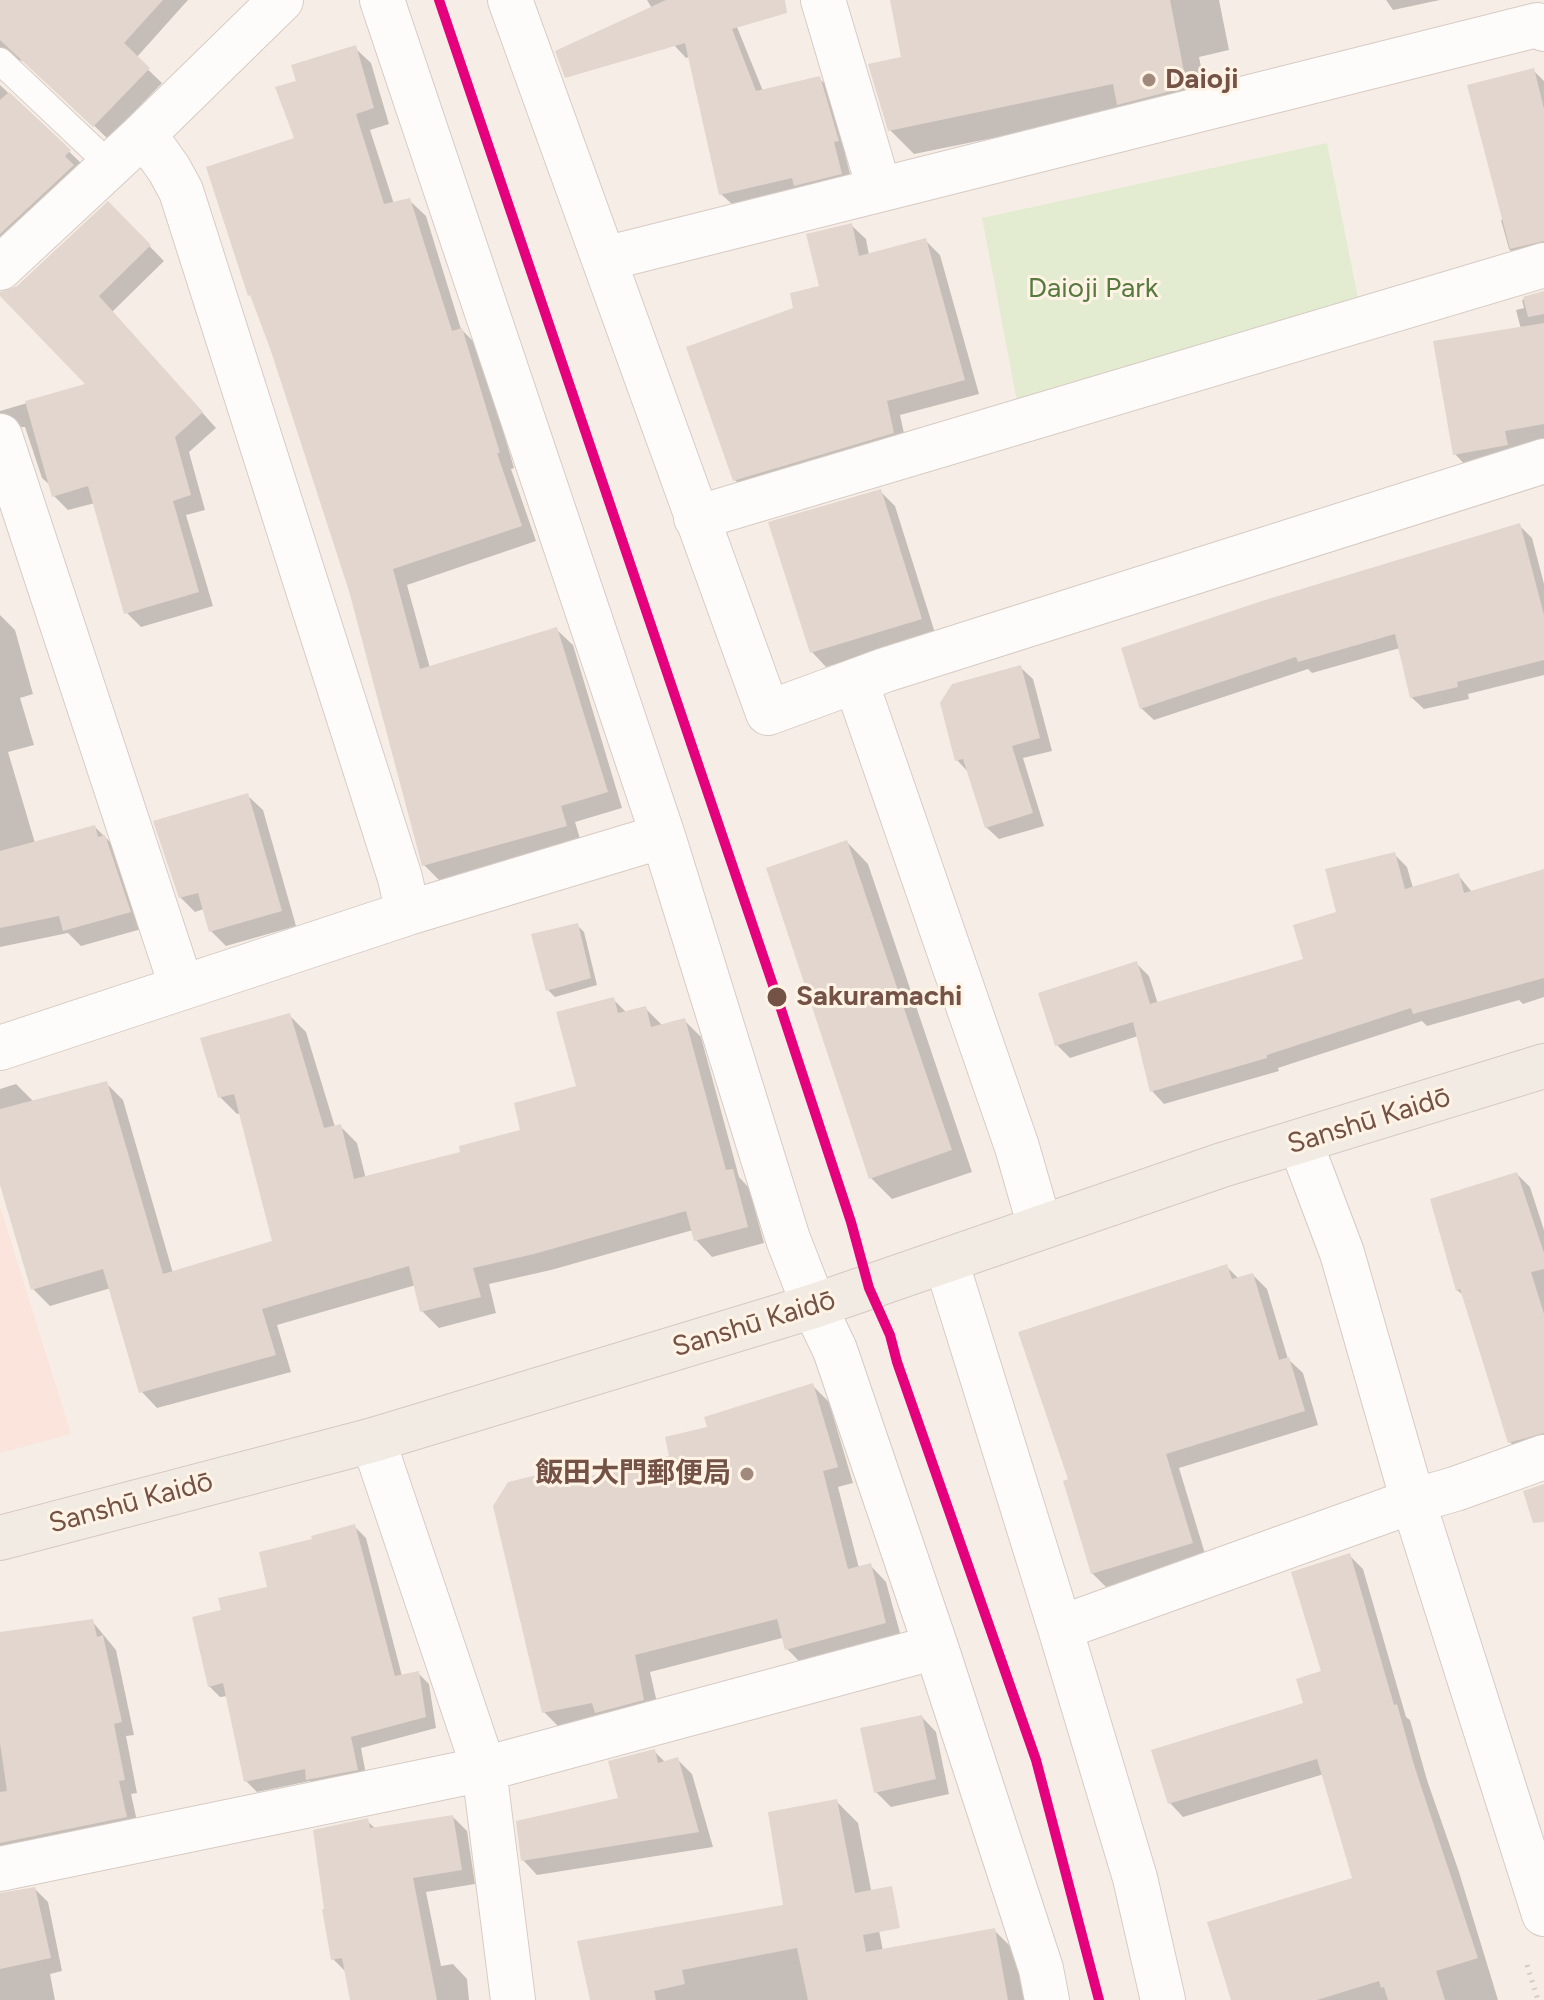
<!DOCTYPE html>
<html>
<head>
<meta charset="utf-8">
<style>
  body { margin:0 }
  canvas { display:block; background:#f6eee6 }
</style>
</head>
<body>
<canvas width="1544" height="2000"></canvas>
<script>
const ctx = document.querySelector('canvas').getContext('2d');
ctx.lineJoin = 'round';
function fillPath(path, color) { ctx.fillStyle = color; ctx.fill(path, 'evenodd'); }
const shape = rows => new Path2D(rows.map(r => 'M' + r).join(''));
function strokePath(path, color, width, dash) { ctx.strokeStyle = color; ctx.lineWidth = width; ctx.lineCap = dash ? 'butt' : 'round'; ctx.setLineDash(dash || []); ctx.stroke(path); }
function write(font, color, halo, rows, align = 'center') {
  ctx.font = font + ' Figtree,"Noto Sans JP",sans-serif'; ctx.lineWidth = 6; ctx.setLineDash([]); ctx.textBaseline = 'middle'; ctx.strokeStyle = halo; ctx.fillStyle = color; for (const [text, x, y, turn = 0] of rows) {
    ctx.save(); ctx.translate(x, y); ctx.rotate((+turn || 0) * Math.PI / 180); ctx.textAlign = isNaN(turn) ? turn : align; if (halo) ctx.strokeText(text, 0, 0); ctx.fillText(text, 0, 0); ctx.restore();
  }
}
fillPath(shape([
  [0,1206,71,1434,0,1453]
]), '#fae4db');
fillPath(shape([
  [1327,143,1360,308,1018,407,982,218]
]), '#e3ecd0');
fillPath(shape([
  [0,0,188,0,136,58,162,83,108,139,27,62,10,58,0,67],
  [647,0,726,0,763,91,819,78,831,90,850,153,845,154,853,186,734,206,721,194,691,56,686,58,674,45],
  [892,0,1219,0,1229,50,1199,57,1210,111,1126,111,914,154,890,130,903,58],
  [1386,0,1440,0,1393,10],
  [355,48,371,63,389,124,370,130,394,204,410,201,426,216,461,329,478,346,514,468,511,469,536,541,407,585,430,668,557,630,573,645,622,808,575,822,581,842,440,881,424,865,351,590,254,299,250,295,297,140,299,82],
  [1533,70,1544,81,1544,255,1521,261,1509,249,1501,220,1504,219],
  [0,85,83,165,0,261],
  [108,204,164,261,112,312,216,428,189,452,205,510,186,515,213,606,141,627,126,612,95,503,68,510,53,495,51,486,42,478,25,427,7,427,0,431,0,411,89,385],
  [851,225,866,239,869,255,925,240,940,255,979,394,900,415,907,447,750,494,735,480,796,309,822,288],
  [1544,293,1544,442,1467,467,1455,454,1521,329,1516,310,1524,308,1522,300],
  [880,491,895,506,935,633,826,667,812,652],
  [1520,526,1532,538,1544,584,1544,675,1468,694,1469,699,1424,709,1411,697,1400,648,1312,673,1308,669,1154,720,1141,708],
  [0,615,15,630,33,694,20,698,34,745,8,752,35,843,95,827,121,853,145,928,81,946,68,933,0,947],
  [1020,667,1033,679,1052,751,1023,758,1044,826,999,839,986,827,969,773,957,760],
  [248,796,263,810,296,926,226,946,211,931,204,909,195,912,180,897],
  [847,842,868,864,972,1172,892,1199,871,1178],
  [1394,854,1407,867,1413,888,1458,875,1472,892,1544,872,1544,997,1523,1004,1519,1000,1427,1026,1422,1021,1278,1068,1279,1071,1164,1104,1152,1091,1138,1036,1070,1058,1057,1045,1136,963,1149,976,1158,1004,1306,960,1338,913],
  [577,925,584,932,597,985,555,997,548,990],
  [613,999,627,1013,645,1008,663,1026,684,1020,701,1037,739,1177,749,1188,764,1243,712,1257,696,1240,693,1230,551,1270,489,1284,496,1313,439,1328,422,1311,416,1285,277,1325,291,1372,157,1408,141,1391,111,1288,50,1306,33,1289,0,1178,0,1089,16,1084,33,1101,106,1083,123,1100,173,1273,275,1242,241,1113,237,1114,220,1097,289,1015,306,1032,335,1127,340,1126,357,1143,366,1179,463,1153,523,1131,578,1087],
  [1517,1174,1530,1187,1544,1230,1544,1447,1523,1455,1510,1442,1465,1297,1457,1290],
  [1227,1267,1239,1279,1253,1275,1267,1289,1288,1359,1303,1373,1318,1425,1179,1468,1206,1557,1106,1587,1092,1573,1070,1481],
  [813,1386,829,1402,853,1483,838,1487,859,1568,870,1565,886,1582,902,1640,803,1665,787,1649,782,1638,650,1672,660,1716,560,1728,544,1712,579,1467,590,1479,672,1458,709,1428],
  [355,1527,366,1538,402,1676,418,1673,429,1684,436,1728,361,1748,367,1780,319,1790,310,1781,257,1792,246,1781,228,1696,220,1697,209,1686,223,1612,270,1589],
  [1349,1555,1363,1569,1406,1717,1410,1720,1427,1780,1459,1872,1498,2000,1233,2000,1355,1880,1324,1774,1183,1817,1170,1803,1306,1704,1324,1673],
  [92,1621,116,1650,134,1735,126,1736,137,1793,131,1794,139,1830,0,1861,0,1634],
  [922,1717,936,1732,949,1794,891,1807,876,1792],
  [654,1751,666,1763,677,1759,692,1774,713,1847,537,1875,523,1860,621,1799],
  [836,1801,858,1823,883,1951,994,1930,1016,1952,1025,2000,592,2000,786,1907],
  [453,1817,467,1831,475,1884,426,1892,441,1966,453,1964,467,1979,469,2000,353,2000,347,1973,333,1959,367,1821,376,1829],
  [35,1889,48,1902,62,1971,50,1974,55,2000,0,2000,0,1895]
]), '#0003');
fillPath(shape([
  [0,0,163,0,124,43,150,68,93,127,0,40],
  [666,0,785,0,787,13,732,29,756,91,820,76,839,141,834,142,842,174,794,186,792,178,719,195,685,43,565,78,555,51],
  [890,0,1170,0,1187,87,1117,105,1113,84,888,131,868,64,901,57],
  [356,45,374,108,356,114,384,204,410,198,452,331,462,328,500,453,497,453,522,526,393,569,420,669,557,627,608,792,561,806,567,826,422,866,349,591,271,351,250,295,248,296,206,167,294,138,275,87,296,81,291,65],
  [1534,68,1544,109,1544,241,1510,249,1467,85],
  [9,92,71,150,65,156,74,165,0,234,0,100],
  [108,201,151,245,99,296,203,412,175,437,191,495,173,501,199,592,124,614,88,486,52,497,25,401,85,384,0,296,0,292,17,286],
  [852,223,859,256,926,238,965,380,887,401,894,433,733,481,686,347,793,308,790,293,819,286,806,234],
  [1544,291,1544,314,1528,317,1523,297],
  [1544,323,1544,424,1505,431,1508,445,1453,455,1433,341],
  [881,489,922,619,810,653,768,522],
  [1520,523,1544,615,1544,660,1457,682,1458,687,1410,698,1395,634,1298,662,1296,657,1140,709,1121,648,1265,600],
  [1021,665,1040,738,1012,746,1033,813,985,828,963,759,955,761,940,703,952,684],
  [248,793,282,911,209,932,198,893,179,898,153,821],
  [95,825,98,837,105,835,131,912,63,931,59,916,0,928,0,851],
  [847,840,952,1150,869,1179,766,868],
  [1395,852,1405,889,1459,873,1464,893,1544,869,1544,978,1413,1014,1411,1008,1267,1055,1267,1058,1150,1092,1133,1022,1055,1046,1038,993,1137,961,1150,1004,1303,959,1293,925,1336,912,1325,869],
  [578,923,591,978,546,991,531,934],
  [614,997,618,1013,646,1006,651,1027,685,1018,726,1170,733,1169,748,1227,694,1241,686,1211,534,1254,473,1268,481,1297,420,1312,409,1266,262,1309,276,1355,139,1393,103,1269,31,1290,0,1185,0,1109,107,1081,163,1274,272,1241,234,1094,218,1098,200,1038,290,1013,324,1128,341,1124,354,1179,460,1152,459,1146,520,1130,514,1103,576,1086,556,1012],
  [1517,1172,1544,1253,1544,1269,1531,1272,1544,1314,1544,1433,1508,1443,1460,1289,1456,1291,1430,1199],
  [1227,1264,1232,1279,1253,1273,1279,1360,1289,1357,1305,1411,1166,1454,1193,1543,1091,1574,1063,1481,1068,1479,1018,1332],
  [813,1383,838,1467,823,1471,848,1569,871,1563,886,1623,785,1650,777,1619,635,1655,644,1700,595,1713,592,1703,542,1713,493,1506,508,1482,579,1465,583,1478,669,1456,665,1437,707,1427,704,1417],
  [1544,1484,1544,1522,1533,1523,1523,1491],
  [355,1524,395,1676,419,1671,426,1717,351,1737,358,1770,306,1780,305,1769,244,1782,223,1683,208,1687,192,1617,221,1610,218,1598,267,1587,259,1552,312,1539,311,1536],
  [1350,1553,1394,1705,1397,1704,1414,1765,1478,1958,1436,1971,1445,2000,1388,2000,1384,1987,1381,1988,1379,1981,1317,2000,1231,2000,1207,1922,1352,1878,1317,1759,1168,1804,1151,1750,1303,1703,1296,1679,1321,1671,1291,1572],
  [93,1619,97,1637,103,1635,122,1722,114,1724,125,1780,119,1781,127,1817,0,1843,0,1792,7,1791,0,1743,0,1632],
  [922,1715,936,1779,874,1793,860,1728],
  [655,1749,658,1763,678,1757,699,1832,521,1861,516,1821,618,1798,608,1761],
  [837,1799,855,1893,892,1886,900,1928,863,1935,866,1952,995,1928,1008,2000,808,2000,797,1948,682,1970,685,1984,654,1991,656,2000,590,2000,577,1941,783,1905,768,1812],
  [453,1815,462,1870,413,1878,437,2000,350,2000,342,1958,331,1960,322,1909,324,1909,313,1830,368,1818,370,1828],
  [35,1887,51,1958,0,1969,0,1893]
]), '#e2d6ce');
const lane = shape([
  [0,61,110,165]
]);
const street = shape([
  [382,0,663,836,788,1239,814,1306,835,1350,936,1647,1041,1969,1047,2000],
  [510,0,768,713,885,670,1544,461],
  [823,0,879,188],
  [144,134,169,169,181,191,400,878,408,913],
  [604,259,1537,25,1544,29],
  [0,268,144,134,281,0],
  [0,436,182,988],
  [696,518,1544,265],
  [856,682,1017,1147,1040,1227],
  [0,1048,408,913,663,836],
  [946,1261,1060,1628,1135,1878,1163,2000],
  [373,1440,484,1769,513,2000],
  [1060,1628,1413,1501,1455,1489,1544,1457],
  [0,1869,484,1769,936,1647]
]);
const secondary = shape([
  [1300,1142,1342,1253,1413,1501,1544,1914]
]);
const primary = shape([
  [0,1538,373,1440,814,1306,1222,1165,1544,1066]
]);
strokePath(lane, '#d7cbc4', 28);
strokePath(street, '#d7cbc4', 46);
strokePath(secondary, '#d6cac3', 46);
strokePath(primary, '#d5c9c3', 46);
strokePath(shape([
  [1527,1965,1538,2000]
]), '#d7ccc8', 5, [2, 6]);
strokePath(lane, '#fefcfb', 26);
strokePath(street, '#fefcfb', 44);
strokePath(secondary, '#fefcfb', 44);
strokePath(primary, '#f2ebe3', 44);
strokePath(shape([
  [439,0,777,997,851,1222,869,1288,890,1335,897,1362,1036,1760,1099,2000]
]), '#e5007d', 10);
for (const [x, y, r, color] of [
  [1149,80,8,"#a2897e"],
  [777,997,11,"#745246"],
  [747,1474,8,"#a2897e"]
]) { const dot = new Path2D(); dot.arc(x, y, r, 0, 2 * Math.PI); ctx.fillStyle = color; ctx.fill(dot); strokePath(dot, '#fff3e6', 3); }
write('bold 28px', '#745246', '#fff3e6', [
  ["Daioji",1165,80],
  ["飯田大門郵便局",731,1474,"right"]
], 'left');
write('28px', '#557a3e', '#fff3e6', [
  ["Daioji Park",1093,289]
]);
write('bold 28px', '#745246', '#fff3e6', [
  ["Sakuramachi",796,997]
], 'left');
write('28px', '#745246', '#fff3e6', [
  ["Sanshū Kaidō",1369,1121,-17],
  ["Sanshū Kaidō",754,1324,-17],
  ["Sanshū Kaidō",131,1503,-15]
]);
</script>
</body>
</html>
